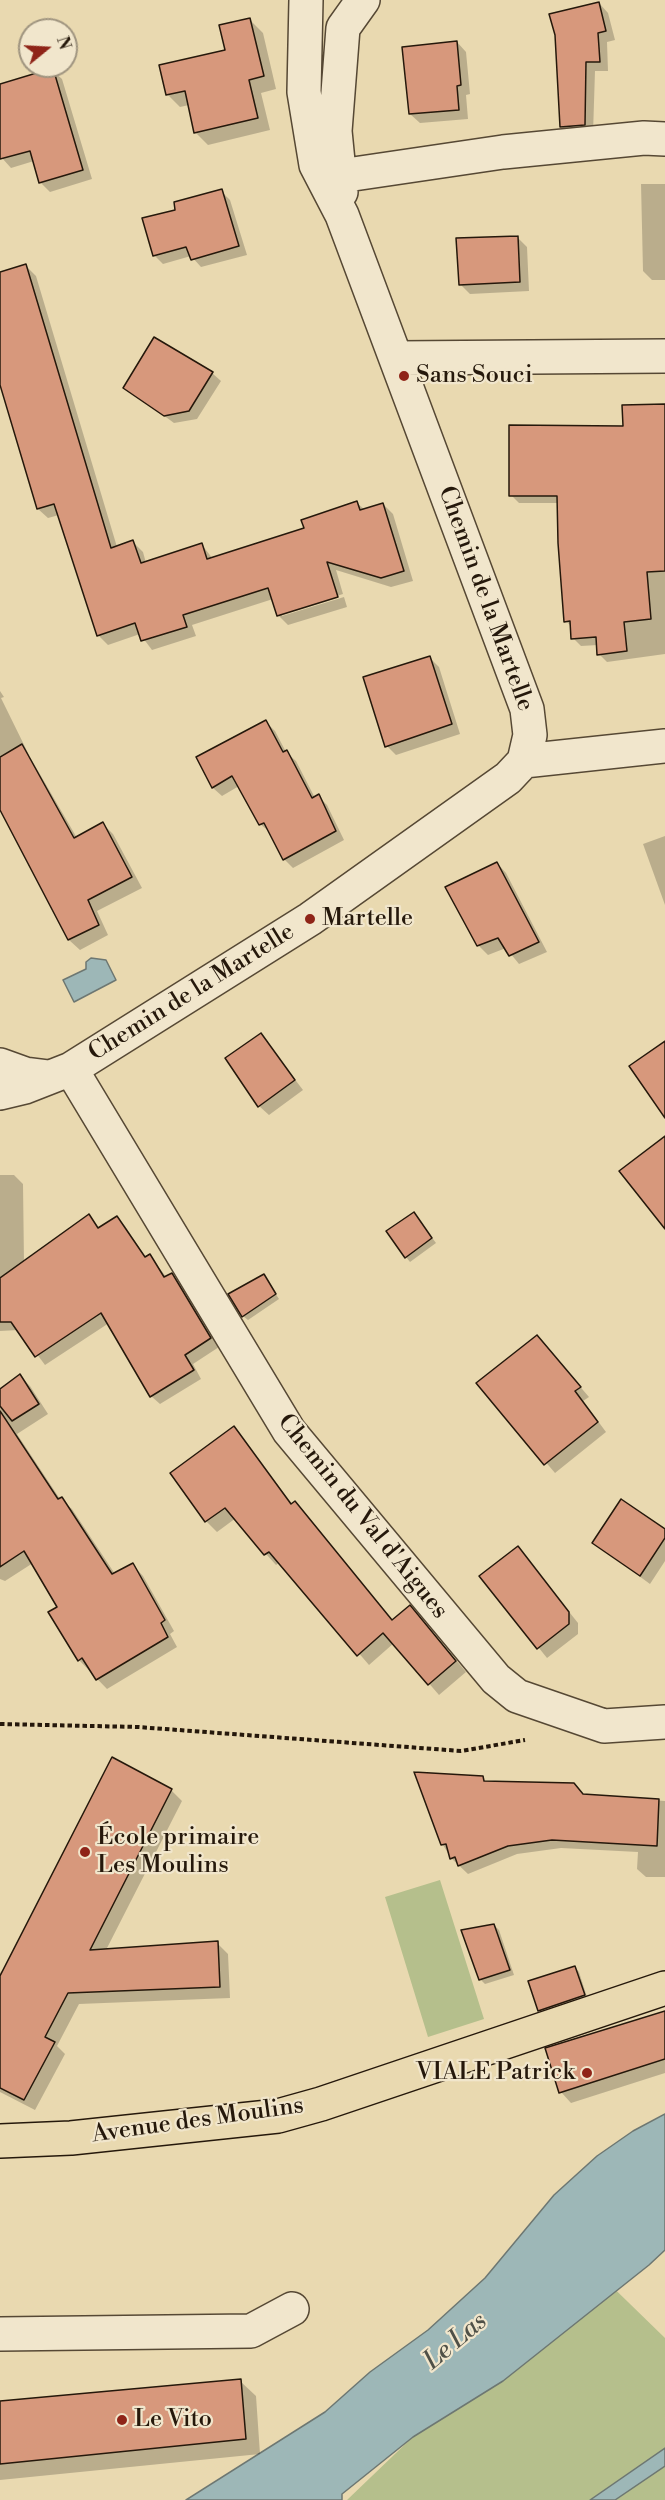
<!DOCTYPE html>
<html>
<head>
<meta charset="utf-8">
<style>
  body { margin:0 }
  #map { position:relative; width:665px; height:2500px; overflow:hidden; background:#e9d9b0; font-family:"Libre Bodoni",serif }
  canvas { display:block }
  .north { position:absolute; left:18px; top:18px; width:60px; height:60px; box-sizing:border-box; background:#f1e6cc; border:2px solid #9f947f; border-radius:50%; rotate:72deg; font-size:16px; font-weight:700; line-height:24px; text-align:center; color:#25180b }
  .north::after { content:''; display:block; margin:auto; width:21px; height:27px; background:#8f2418; clip-path:polygon(50% 0,100% 100%,50% 72%,0 100%) }
</style>
</head>
<body>
<div id="map">
<canvas width="665" height="2500"></canvas>
<div class="north">N</div>
</div>
<script>
const ctx = document.querySelector('canvas').getContext('2d');
ctx.lineJoin = 'round';
function fillPath(path, color) { ctx.fillStyle = color; ctx.fill(path, 'evenodd'); }
const shape = rows => new Path2D(rows.map(r => 'M' + r).join(''));
function strokePath(path, color, width, dash) { ctx.strokeStyle = color; ctx.lineWidth = width; ctx.lineCap = dash ? 'butt' : 'round'; ctx.setLineDash(dash || []); ctx.stroke(path); }
function write(font, color, halo, rows, align = 'center') {
  ctx.font = font + ' "Libre Bodoni",serif'; ctx.lineWidth = 4.5; ctx.setLineDash([]); ctx.textBaseline = 'middle'; ctx.strokeStyle = halo; ctx.fillStyle = color; for (const [text, x, y, turn = 0] of rows) {
    ctx.save(); ctx.translate(x, y); ctx.rotate((+turn || 0) * Math.PI / 180); ctx.textAlign = isNaN(turn) ? turn : align; if (halo) ctx.strokeText(text, 0, 0); ctx.fillText(text, 0, 0); ctx.restore();
  }
}
fillPath(shape([
  [440,1880,484,2019,428,2037,385,1897],
  [591,2266,665,2338,665,2500,347,2500]
]), '#b5bf8c');
const water = shape([
  [91,958,106,960,116,980,74,1002,63,980,86,969,86,962,91,958],
  [665,2114,665,2250,649,2265,503,2381,413,2437,342,2494,342,2500,186,2500,325,2412,370,2372,428,2330,485,2278,554,2195,597,2156,633,2131,665,2114],
  [665,2448,665,2466,615,2500,590,2500,665,2448]
]);
fillPath(water, '#9db7b7');
strokePath(water, '#6d7772', 1.5);
fillPath(shape([
  [599,3,608,13,615,40,607,42,608,71,595,71,593,134,571,136,562,127],
  [250,20,263,33,276,89,261,93,270,130,208,145,195,132,189,105,180,107,167,94,227,51],
  [457,42,466,52,470,94,466,95,468,119,420,123,410,114],
  [52,70,62,79,92,179,50,192,40,182,34,161,11,168,2,158,0,87],
  [641,184,665,184,665,280,652,280,643,271],
  [221,191,230,200,247,255,201,267,191,256,163,264,154,255,177,211],
  [517,237,527,247,529,291,470,294,460,284],
  [26,266,36,276,117,547,133,542,143,552,146,563,202,545,213,559,306,529,357,503,365,510,383,504,393,514,413,581,391,587,336,570,343,594,282,613,282,616,344,597,347,607,288,625,278,615,273,599,192,625,196,636,152,650,140,634,108,645,98,635,59,515,48,518,38,509,0,380,0,274],
  [154,339,212,373,221,381,197,419,174,423,125,387],
  [665,405,665,654,607,662,599,654,598,645,581,646,573,638,572,627,566,621,558,503,519,503,511,495],
  [430,658,439,667,460,734,396,755,387,746],
  [0,691,4,697,1,698,30,757,77,838,103,824,113,834,142,888,97,911,108,935,80,950,69,940,0,806],
  [266,722,275,731,286,752,296,761,315,798,318,796,327,805,344,840,293,868,284,859,271,833,260,824,239,786,222,796,213,788,198,757],
  [665,836,665,905,643,844],
  [497,863,506,873,547,952,519,964,506,948,488,955,478,945,447,888],
  [261,1035,303,1090,269,1115,259,1106],
  [0,1175,14,1175,23,1184,24,1262,89,1216,100,1229,116,1218,125,1226,146,1258,150,1256,167,1278,172,1275,181,1284,219,1347,193,1364,201,1379,160,1404,151,1396,109,1323,45,1365,19,1330,0,1331],
  [418,1219,436,1243,410,1262,406,1257],
  [264,1276,279,1299,248,1320,243,1316],
  [546,1347,589,1397,583,1401,606,1432,555,1473,478,1383],
  [20,1376,30,1386,48,1414,17,1434,60,1499,72,1509,115,1574,133,1565,143,1576,174,1631,170,1634,177,1647,107,1689,79,1660,59,1607,33,1563,5,1581,0,1579,0,1390],
  [234,1428,293,1505,295,1503,306,1514,393,1621,420,1617,466,1672,439,1695,394,1643,369,1665,280,1562,276,1565,266,1554,236,1518,217,1532,206,1521,172,1474],
  [665,1530,665,1561,650,1584,594,1543],
  [518,1548,578,1623,578,1634,547,1658,481,1576],
  [482,1777,487,1783,584,1795,665,1801,665,1877,646,1877,637,1869,638,1852,561,1848,517,1854,468,1874,451,1858,443,1845],
  [171,1790,182,1801,106,1950,217,1943,228,1954,230,1998,79,2004,57,2046,65,2054,35,2110,0,2092,0,1973],
  [494,1925,499,1930,514,1975,485,1984,480,1979],
  [575,1967,579,1972,588,2000,544,2015,539,2010],
  [665,2013,665,2073,571,2103,561,2092],
  [240,2381,256,2396,260,2454,0,2480,0,2402]
]), '#0003');
const building = shape([
  [599,2,606,31,598,33,600,62,586,62,585,125,560,127,555,35,549,14,599,2],
  [250,18,264,76,249,80,258,118,194,133,185,91,166,95,159,65,225,50,219,25,250,18],
  [457,41,461,85,457,86,459,110,409,114,402,47,457,41],
  [53,68,83,170,39,183,30,151,0,159,0,84,53,68],
  [222,189,239,246,191,260,186,247,153,256,142,218,175,210,174,202,222,189],
  [518,236,520,282,459,285,456,238,518,236],
  [26,264,111,548,133,540,141,563,202,543,207,559,304,528,301,520,357,501,360,510,383,503,404,571,381,578,327,562,338,597,277,616,268,588,183,615,187,627,141,641,135,623,97,636,54,504,37,509,0,385,0,272,26,264],
  [154,337,213,372,189,411,164,416,123,388,154,337],
  [665,404,665,571,647,572,651,619,624,622,627,651,597,655,596,637,571,639,570,621,564,622,558,543,557,496,509,496,509,425,623,426,622,405,665,404],
  [430,656,452,724,385,747,363,677,430,656],
  [266,720,283,752,287,750,312,798,319,794,336,831,283,860,264,823,259,825,232,776,212,788,196,757,266,720],
  [22,744,74,838,103,822,132,877,88,900,99,925,68,940,0,810,0,757,22,744],
  [497,862,539,942,509,956,498,938,477,946,445,887,497,862],
  [261,1033,295,1080,258,1107,225,1058,261,1033],
  [665,1041,665,1118,629,1066,665,1041],
  [665,1136,665,1229,619,1171,665,1136],
  [414,1212,432,1238,405,1258,386,1231,414,1212],
  [89,1214,98,1228,117,1216,145,1257,150,1254,164,1277,172,1273,211,1338,185,1355,194,1370,150,1397,101,1313,35,1357,11,1322,0,1322,0,1278,89,1214],
  [264,1274,276,1294,242,1317,228,1294,264,1274],
  [537,1335,581,1387,575,1391,598,1422,544,1465,476,1383,537,1335],
  [20,1374,39,1404,12,1421,0,1406,0,1389,20,1374],
  [0,1411,58,1499,62,1497,112,1574,133,1563,165,1620,161,1623,168,1637,96,1680,82,1658,78,1661,48,1612,57,1607,24,1551,0,1567,0,1411],
  [234,1426,291,1504,295,1501,392,1620,410,1605,456,1661,428,1685,383,1633,357,1656,269,1552,264,1555,225,1508,205,1522,170,1473,234,1426],
  [621,1499,665,1529,665,1538,640,1576,592,1543,621,1499],
  [518,1546,569,1612,569,1624,537,1649,479,1576,518,1546],
  [112,1757,172,1789,90,1950,218,1941,220,1987,68,1993,45,2037,55,2042,24,2100,0,2088,0,1976,112,1757],
  [414,1772,483,1776,484,1781,574,1783,583,1794,659,1799,657,1846,552,1840,508,1846,458,1866,455,1857,450,1859,446,1844,441,1845,414,1772],
  [494,1924,510,1970,479,1980,461,1930,494,1924],
  [575,1966,585,1995,538,2011,528,1981,575,1966],
  [665,2011,665,2059,559,2093,545,2048,665,2011],
  [241,2379,246,2439,0,2464,0,2401,241,2379]
]);
fillPath(building, '#d7987c');
strokePath(building, '#25180b', 1.5);
const minor = shape([
  [340,176,503,152,644,138,665,139],
  [341,192,335,131,343,28,363,0],
  [397,358,665,356],
  [524,761,665,746],
  [0,1065,25,1074,49,1077],
  [71,1069,289,1431,496,1679,517,1696,604,1726,665,1722],
  [0,1093,25,1087,71,1069,310,919,508,778,524,761,530,735,527,709,342,215,316,165,304,92,306,0],
  [0,2334,251,2331,292,2309]
]);
const major = shape([
  [0,2141,71,2138,278,2116,321,2104,665,1988]
]);
strokePath(minor, '#564834', 36);
strokePath(major, '#25180b', 36);
strokePath(shape([
  [0,1724,138,1727,461,1751,525,1740]
]), '#25180b', 4, [4.5, 3]);
strokePath(minor, '#f1e6cc', 33);
strokePath(major, '#e9d9b0', 33);
for (const [x, y, r, color] of [
  [404,376,6,"#8f2418"],
  [310,919,6,"#8f2418"],
  [85,1852,6,"#8f2418"],
  [587,2073,6,"#8f2418"],
  [122,2420,6,"#8f2418"]
]) { const dot = new Path2D(); dot.arc(x, y, r, 0, 2 * Math.PI); ctx.fillStyle = color; ctx.fill(dot); strokePath(dot, '#f1e6cc', 2); }
write('24px', '#25180b', '#f1e6cc', [
  ["Sans Souci",416,376],
  ["Martelle",322,919],
  ["École primaire",97,1838],
  ["Les Moulins",97,1866],
  ["VIALE Patrick",575,2073,"right"],
  ["Le Vito",134,2420]
], 'left');
write('24px', '#25180b', '#f1e6cc', [
  ["Chemin de la Martelle",485,599,70],
  ["Chemin de la Martelle",192,993,-32],
  ["Chemin du Val d'Aigues",362,1517,51],
  ["Avenue des Moulins",198,2121,-8]
]);
write('italic 26px', '#4f5047', '#f1e6cc', [
  ["Le Las",456,2342,-40]
]);
</script>
</body>
</html>
